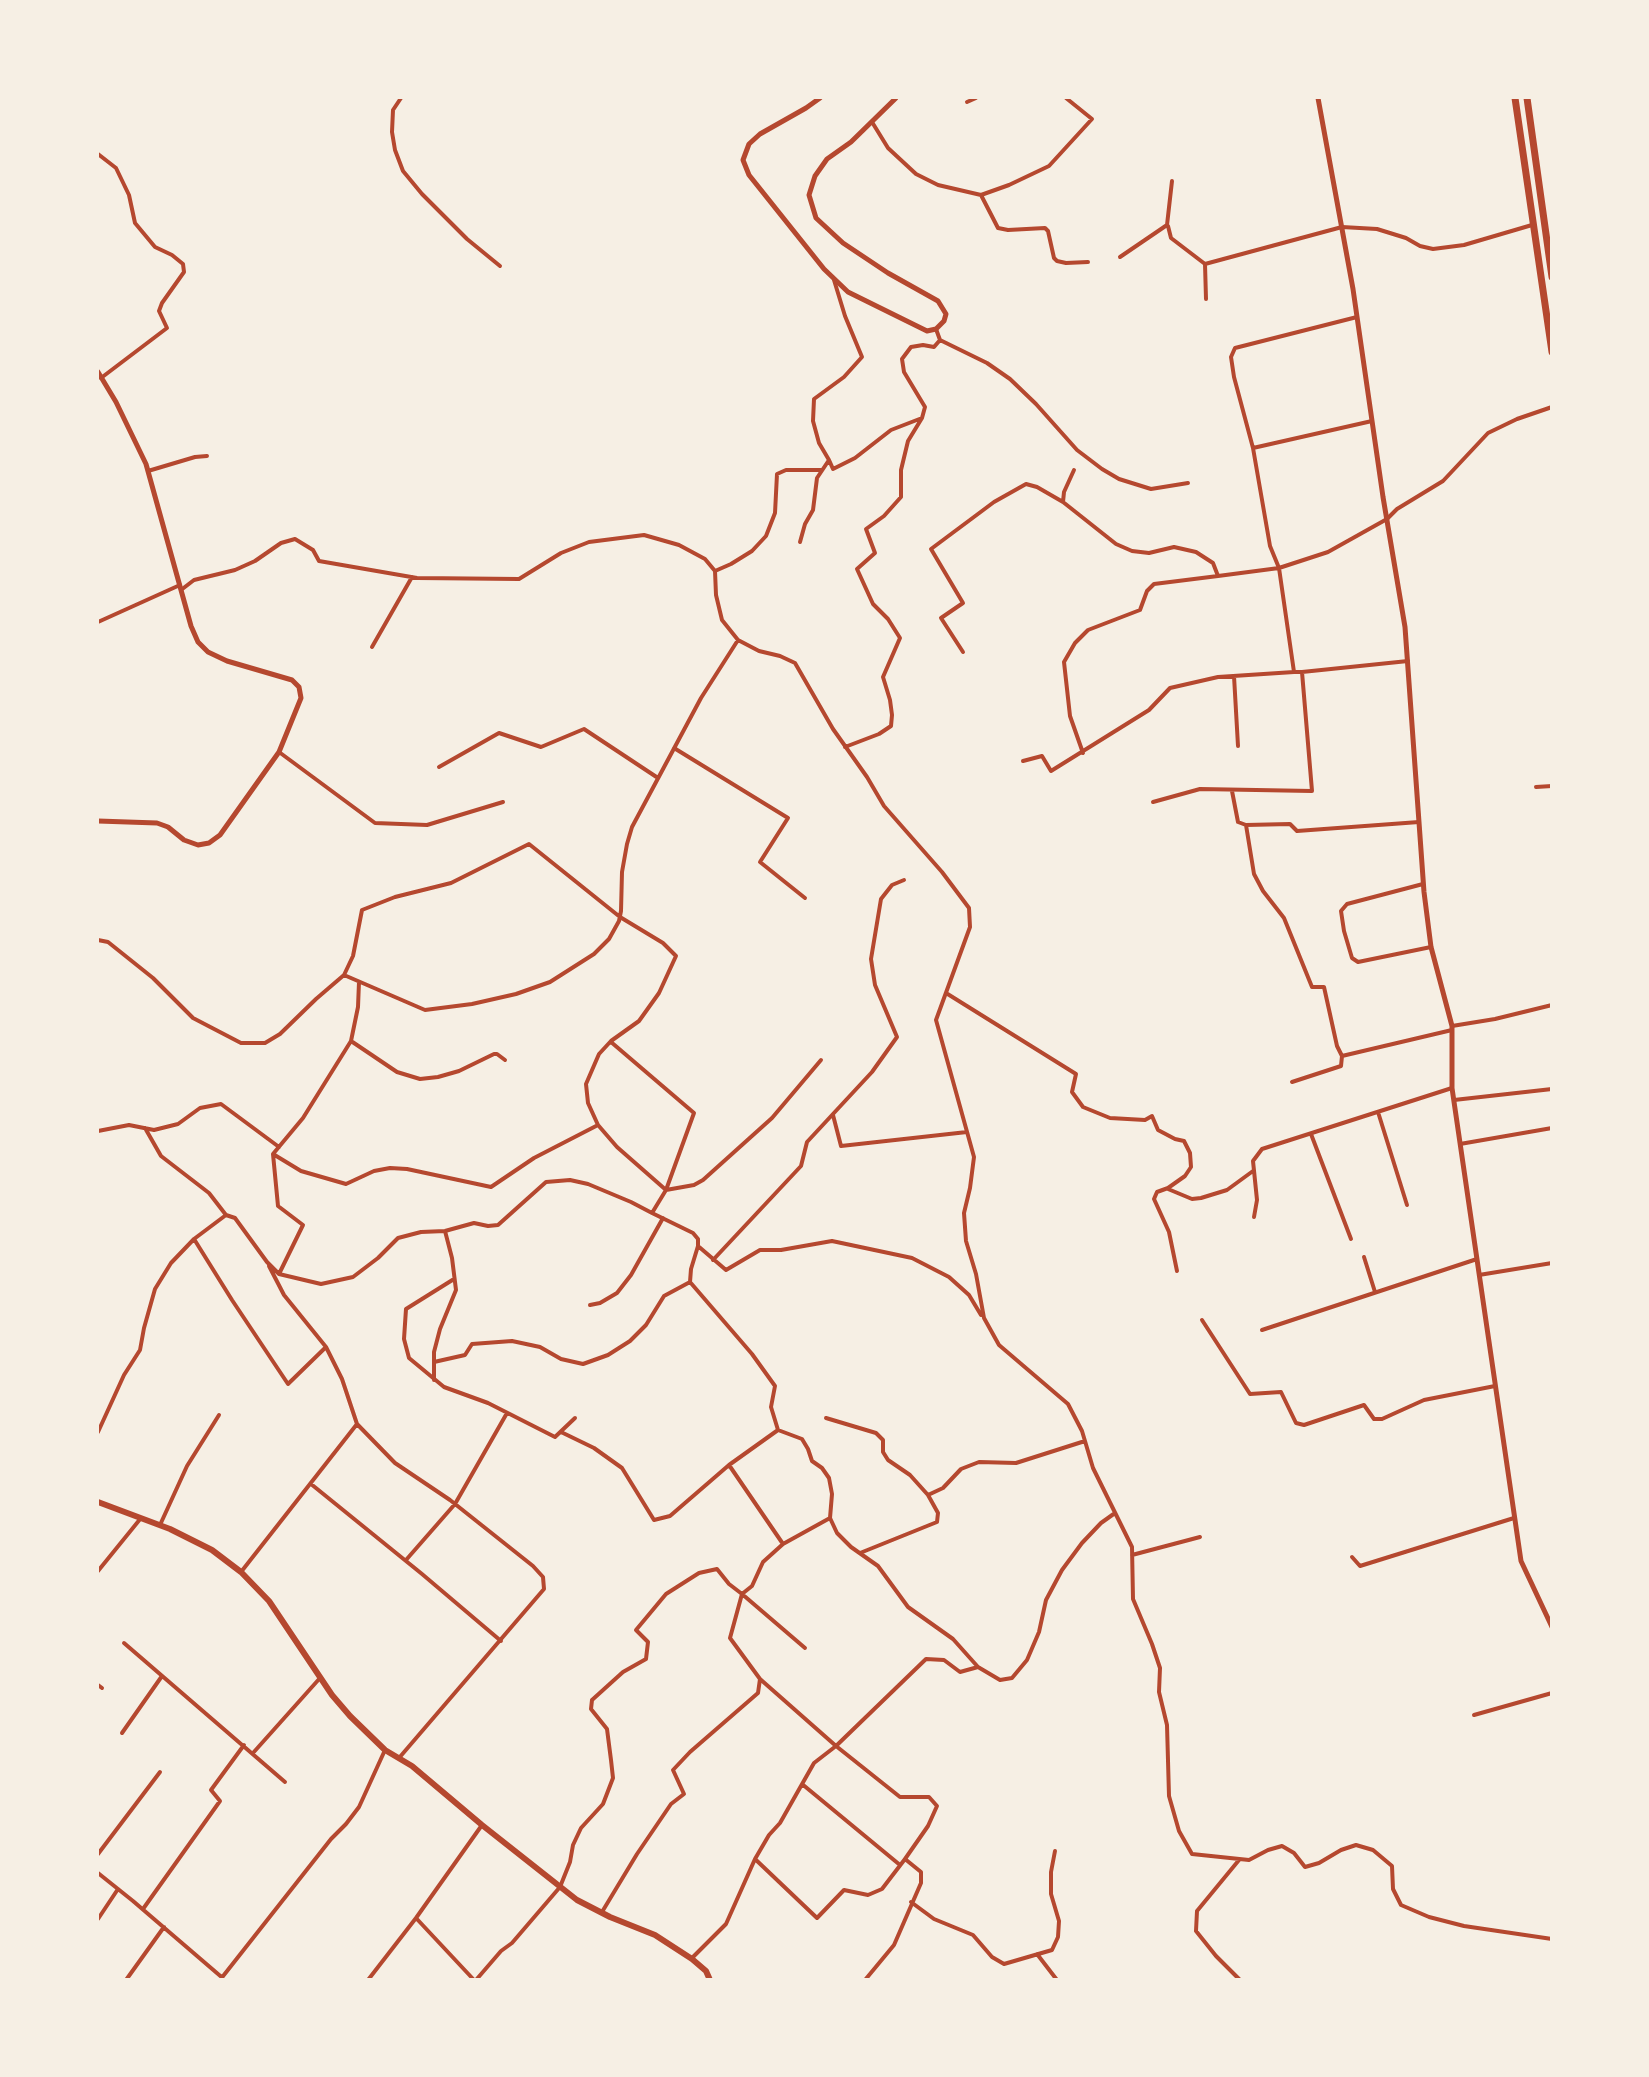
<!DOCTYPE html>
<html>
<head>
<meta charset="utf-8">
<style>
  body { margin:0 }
  #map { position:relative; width:1649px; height:2077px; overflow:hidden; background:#f6efe4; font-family:Figtree,sans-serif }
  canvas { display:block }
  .frame { position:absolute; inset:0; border:99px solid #f6efe4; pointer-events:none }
</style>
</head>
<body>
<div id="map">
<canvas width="1649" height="2077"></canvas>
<div class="frame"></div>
</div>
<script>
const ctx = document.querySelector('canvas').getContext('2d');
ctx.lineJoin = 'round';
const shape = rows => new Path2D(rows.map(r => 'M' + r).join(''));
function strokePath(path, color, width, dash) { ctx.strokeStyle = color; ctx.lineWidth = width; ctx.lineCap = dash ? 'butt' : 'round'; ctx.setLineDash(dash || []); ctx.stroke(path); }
strokePath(shape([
  [401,98,393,110,392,132,395,150,403,171,422,194,467,239,500,266],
  [967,102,976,98],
  [872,122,888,148,916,174,938,185,981,195,1009,185,1049,166,1092,119,1066,98],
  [98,154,116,168,129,195,135,223,155,247,172,255,183,264,184,272,162,303,159,311,167,328,101,378],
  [981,195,998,228,1008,230,1045,228,1048,231,1054,258,1057,261,1066,263,1088,262],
  [1168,226,1171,238,1205,264,1206,299],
  [1120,257,1167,225,1172,181],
  [1205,264,1342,227,1377,229,1406,238,1420,246,1433,249,1464,245,1532,225],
  [940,340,987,363,1010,379,1036,404,1077,450,1102,469,1119,479,1151,489,1188,483],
  [1253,448,1234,377,1231,357,1235,348,1357,317],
  [829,460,833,469,855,458,891,430,922,418],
  [1074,470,1064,492,1063,502,1116,544,1132,551,1149,553,1174,547,1196,552,1213,563,1218,576,1279,568,1328,552,1387,519,1397,509,1443,481,1488,433,1517,419,1552,407],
  [148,471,195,457,207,456],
  [800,542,805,524,813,510,817,478,829,460,819,443,813,421,814,399,844,377,862,357,845,316,834,280],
  [715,571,731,564,752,551,766,536,775,513,777,474,786,470,821,470],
  [181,590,194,580,235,570,255,561,281,543,295,539,313,550,319,561,417,578,519,579,561,553,589,542,644,535,679,545,705,559,715,571,716,595,722,620,738,640,759,651,780,656,795,663,833,729,867,777,884,806,942,872,969,908,970,927,936,1020,974,1157,970,1188,964,1213,966,1241,976,1274,984,1318,999,1345,1068,1404,1082,1431,1093,1468,1132,1547,1133,1599,1152,1644,1160,1668,1159,1692,1167,1725,1169,1796,1179,1831,1192,1854,1249,1860,1268,1850,1282,1846,1294,1853,1305,1867,1319,1863,1341,1850,1356,1845,1373,1850,1392,1866,1393,1889,1401,1905,1429,1917,1464,1926,1552,1939],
  [98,622,180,585],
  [372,647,412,577],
  [963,652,941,618,963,603,931,549,994,502,1026,484,1037,487,1063,502],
  [1302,672,1408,661],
  [1234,676,1238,746],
  [845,747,879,734,891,726,892,715,890,700,883,677,900,638,888,619,873,604,857,569,875,553,866,529,884,516,901,497,901,470,908,441,922,418,925,407,904,372,902,359,911,347,923,345,934,347,940,340,936,329],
  [674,748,788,818,760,862,805,898],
  [279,752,375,823,427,825,503,802],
  [1083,753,1070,716,1064,662,1075,643,1088,630,1140,610,1147,591,1154,584,1218,576],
  [1023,761,1042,756,1051,771,1149,710,1170,688,1218,677,1294,672],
  [439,767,499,733,541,747,584,729,658,778],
  [1536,787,1552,786],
  [1232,791,1238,822,1246,825,1254,874,1263,891,1284,918,1312,987,1324,987,1337,1046,1342,1056,1452,1030],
  [1153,802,1200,789,1312,791,1302,672,1294,672,1279,568,1270,546,1253,448,1372,421],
  [1246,825,1290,824,1297,831,1419,822],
  [1423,884,1347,904,1341,911,1344,931,1352,958,1358,962,1431,947],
  [98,940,108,942,153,978,193,1018,241,1043,265,1043,280,1034,316,999,344,975,425,1010,472,1004,516,994,550,982,594,954,609,939,619,921,621,911,622,872,627,844,632,827,701,698,738,640],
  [946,993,1076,1074,1072,1092,1083,1107,1110,1118,1145,1120,1152,1116,1158,1130,1175,1139,1184,1141,1190,1153,1191,1167,1185,1176,1168,1188,1157,1192,1154,1199,1169,1232,1177,1271],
  [1452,1026,1495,1019,1552,1005],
  [351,1041,397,1072,420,1079,438,1077,459,1071,494,1054,497,1054,505,1060],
  [611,1042,694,1113,666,1190,694,1185,703,1180,772,1118,821,1060],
  [1292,1082,1341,1066,1342,1056],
  [1454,1100,1552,1089],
  [1378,1112,1407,1205],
  [833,1115,841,1146,967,1132],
  [145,1128,161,1156,209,1193,226,1215],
  [98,1131,129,1125,154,1130,178,1124,200,1108,221,1104,279,1147],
  [1311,1134,1351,1239],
  [1460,1144,1552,1128],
  [273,1154,301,1171,346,1184,374,1171,390,1168,407,1169,491,1187,534,1158,598,1125],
  [1168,1189,1192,1199,1201,1198,1227,1190,1253,1171],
  [1254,1217,1257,1200,1253,1161,1262,1149,1452,1088],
  [194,1239,232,1300,288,1384,326,1347],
  [698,1246,726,1270,760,1250,781,1250,832,1241,912,1258,949,1277,969,1295,981,1315],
  [1364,1257,1375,1292],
  [713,1260,801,1166,807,1142,872,1072,897,1037,875,985,871,959,881,899,892,885,904,880],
  [279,1274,303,1225,278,1206,273,1154,303,1118,351,1041,358,1007,359,982],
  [1479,1275,1552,1263],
  [454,1279,406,1309,404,1339,409,1358,444,1387,488,1403,555,1437,575,1418],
  [590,1305,600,1303,617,1293,631,1275,663,1218],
  [1202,1320,1250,1394,1281,1392,1296,1423,1304,1425,1364,1405,1374,1419,1382,1419,1424,1400,1495,1386],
  [1262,1330,1477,1259],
  [434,1362,465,1355,472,1344,512,1341,540,1347,561,1359,583,1364,608,1355,630,1341,646,1325,664,1296,690,1282],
  [434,1380,434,1352,440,1329,456,1290,452,1258,445,1231],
  [826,1418,876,1433,883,1440,883,1452,888,1460,910,1475,928,1495,938,1513,937,1522,860,1553],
  [357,1424,395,1463,450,1500,533,1566,543,1577,544,1589,399,1758],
  [778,1430,802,1439,808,1449,812,1461,822,1468,829,1478,832,1494,830,1518],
  [98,1432,124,1375,140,1350,144,1328,155,1289,171,1263,194,1239,226,1215,235,1218,267,1262,279,1274,321,1284,353,1277,378,1258,398,1238,421,1232,445,1231,474,1223,488,1226,498,1225,546,1182,570,1180,588,1184,631,1202,652,1213,666,1190,617,1147,598,1125,588,1103,586,1084,599,1054,611,1041,639,1021,659,993,676,956,663,943,620,917,529,844,451,883,395,897,362,910,353,956,344,975],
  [561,1432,594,1448,622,1468,654,1520,670,1516,729,1465],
  [311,1484,422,1574,501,1641],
  [928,1495,943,1488,961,1469,979,1462,1016,1463,1085,1441],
  [160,1525,187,1466,219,1415],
  [783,1544,830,1518,837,1533,851,1547,878,1566,908,1607,953,1639,978,1667],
  [1132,1555,1200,1537],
  [1352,1557,1360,1566,1514,1518],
  [406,1560,455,1504,507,1413],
  [98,1571,141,1518],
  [241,1572,357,1424,342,1379,326,1347,284,1295,269,1266],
  [124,1643,285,1782],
  [760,1679,836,1746,926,1659,944,1660,960,1672,978,1667,1000,1680,1012,1678,1027,1660,1039,1632,1046,1600,1062,1570,1082,1543,1101,1523,1115,1513],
  [98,1685,102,1688],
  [1474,1715,1552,1693],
  [122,1733,162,1676],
  [253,1753,320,1678],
  [802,1784,900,1865],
  [98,1854,160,1772],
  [755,1859,817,1918,844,1890,868,1895,882,1889,905,1859],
  [1239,1860,1197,1911,1196,1931,1216,1956,1240,1980],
  [98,1873,133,1901,225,1980],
  [911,1902,934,1919,973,1935,992,1957,1004,1964,1052,1950,1058,1937,1059,1921,1051,1894,1051,1872,1055,1851],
  [143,1909,220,1801,211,1790,244,1745],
  [602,1912,637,1854,671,1804,684,1794,673,1770,690,1752,758,1693,760,1679,730,1638,742,1594,805,1648],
  [416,1918,474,1980],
  [98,1919,118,1889],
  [1037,1954,1057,1980],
  [692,1958,726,1924,755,1859,769,1835,780,1823,814,1763,836,1746,900,1797,929,1797,937,1806,928,1826,905,1859,921,1872,921,1883,894,1945,865,1980],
  [126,1980,164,1927],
  [220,1980,331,1839,346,1824,359,1807,385,1750],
  [368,1980,416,1918,482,1825],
  [476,1980,501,1951,512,1943,560,1887,570,1862,573,1845,581,1828,603,1804,613,1778,611,1760,607,1729,591,1709,592,1700,623,1672,646,1659,648,1642,636,1630,666,1594,699,1573,717,1569,729,1584,742,1594,752,1586,763,1562,783,1544,729,1465,778,1430,771,1407,775,1386,752,1354,690,1282,691,1269,698,1246,698,1239,693,1233,652,1213]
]), '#b5482f', 4);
strokePath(shape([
  [820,98,806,108,760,134,749,144,743,160,749,175,824,269,848,292,927,331,936,329,944,321,946,314,938,301,888,273,843,243,816,218,809,195,815,176,827,159,851,142,896,98],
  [1318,98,1353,289,1383,497,1405,627,1424,892,1431,947,1452,1026,1452,1088,1521,1561,1552,1627],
  [98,372,116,402,146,464,191,626,198,642,208,652,227,661,292,680,299,687,301,698,279,752,220,835,209,843,198,845,184,840,168,827,157,823,98,821]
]), '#b5482f', 5);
strokePath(shape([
  [98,1502,170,1529,212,1550,241,1572,269,1601,332,1695,350,1716,385,1750,412,1766,482,1825,577,1900,610,1917,655,1935,692,1959,706,1971,710,1980]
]), '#b5482f', 6);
strokePath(shape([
  [1515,98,1552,352],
  [1527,98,1552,277]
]), '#b5482f', 7);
</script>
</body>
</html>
